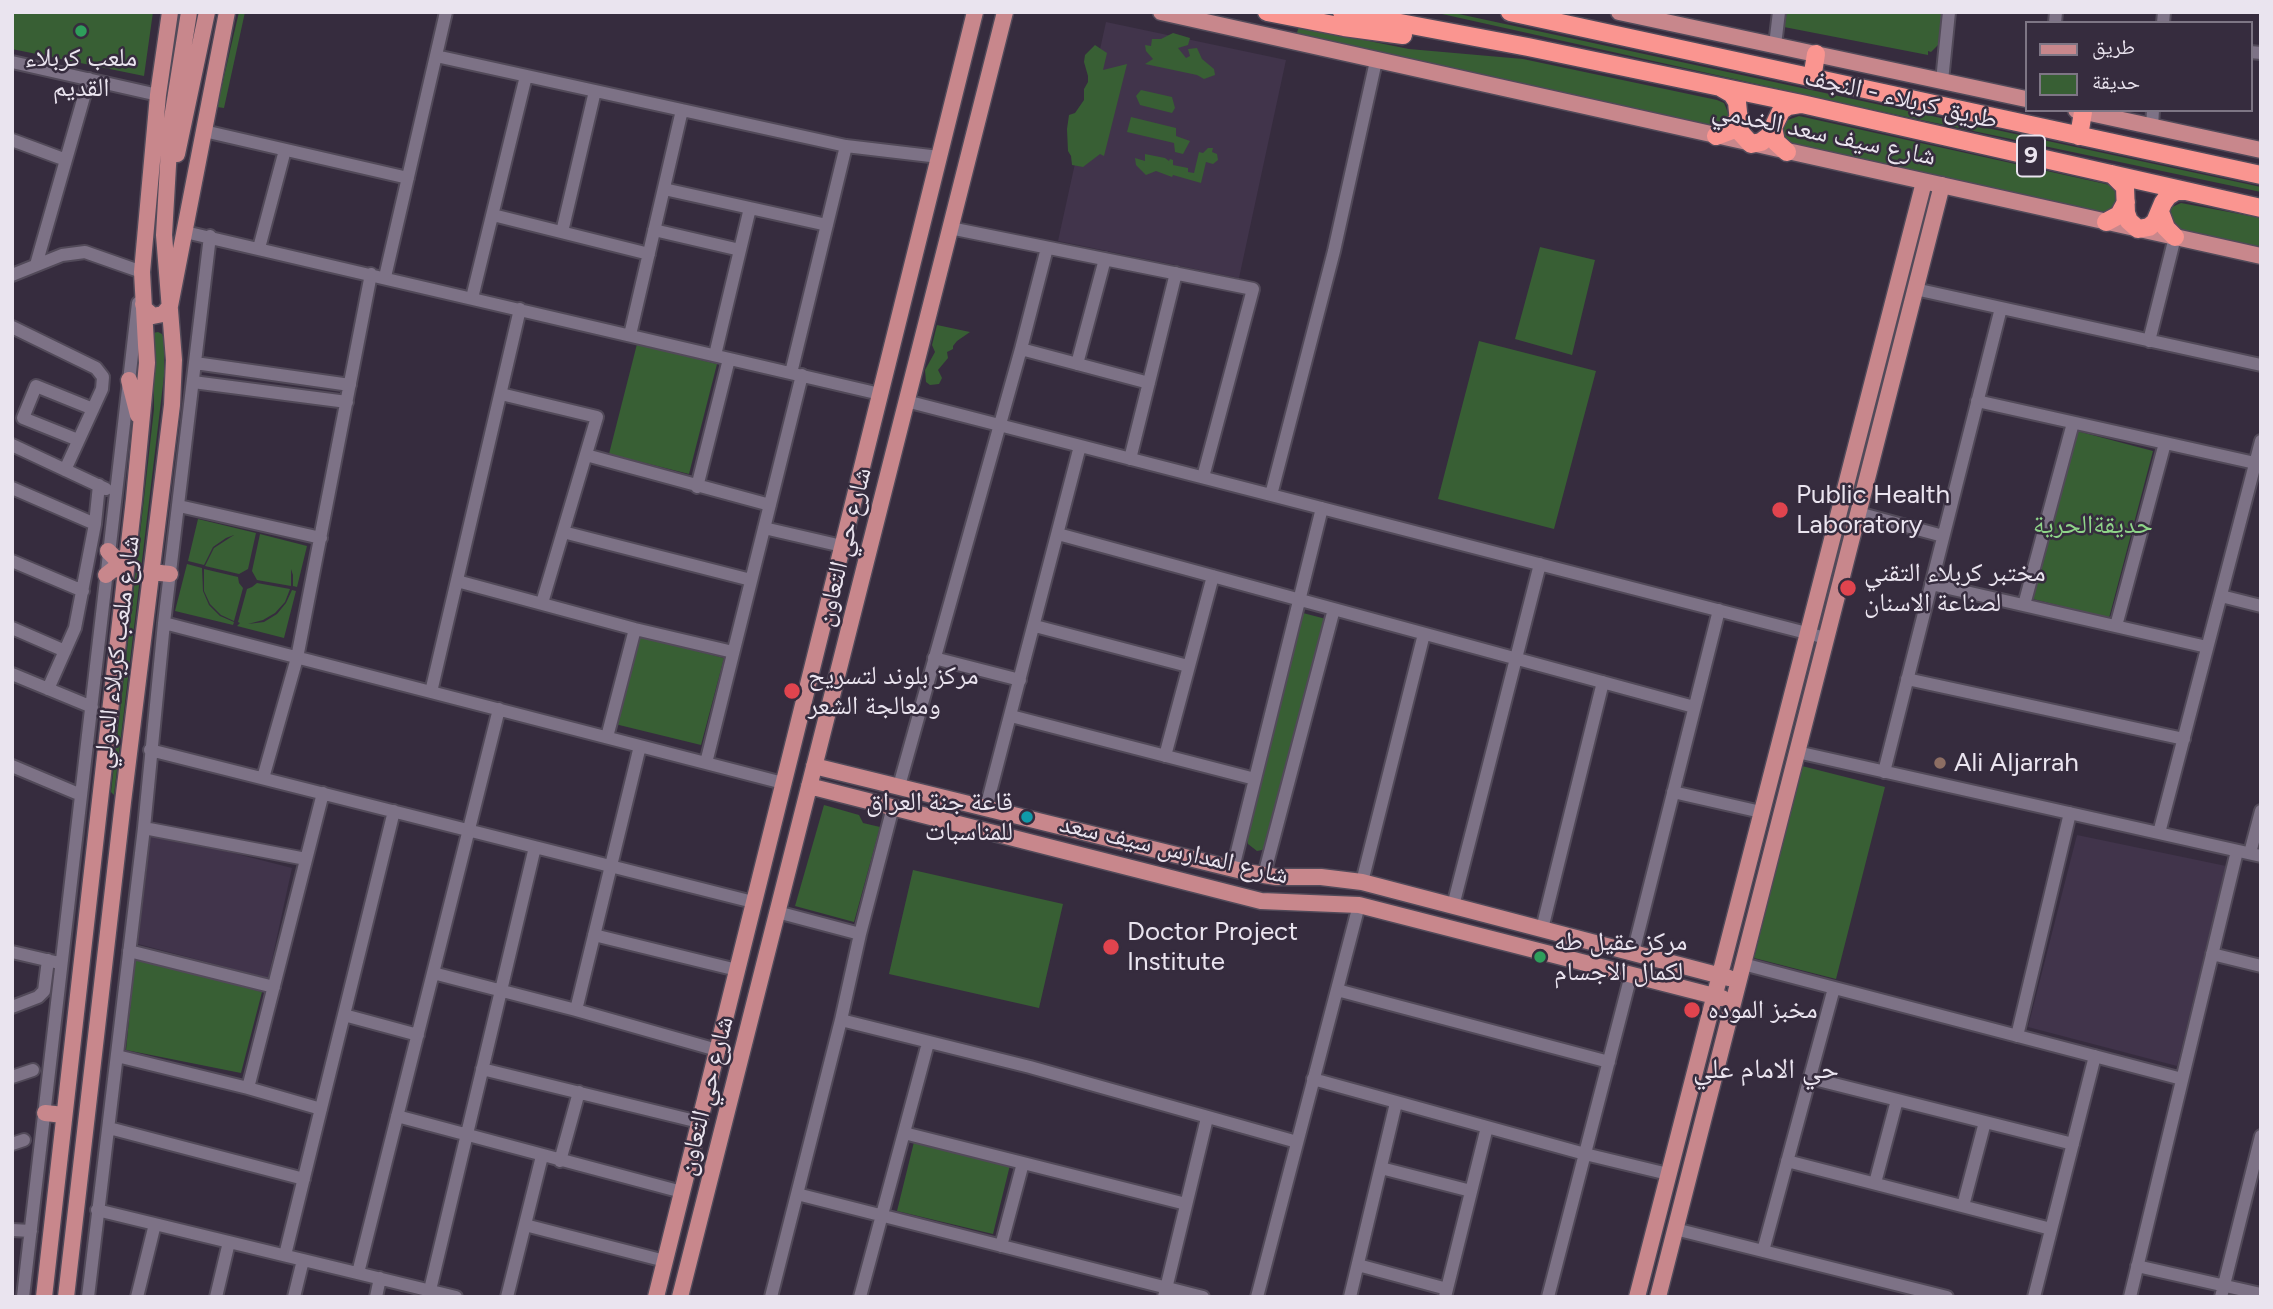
<!DOCTYPE html>
<html>
<head>
<meta charset="utf-8">
<style>
  body { margin:0 }
  #map { position:relative; width:2273px; height:1309px; overflow:hidden; background:#362c3e; font-family:Figtree,"Noto Naskh Arabic",sans-serif }
  canvas { display:block }
  .frame { position:absolute; inset:0; border:14px solid #eae4ef; pointer-events:none }
  .legend { position:absolute; left:2025px; top:21px; width:228px; height:91px; box-sizing:border-box; background:#362c3e; border:2px solid #7e7685; margin:0; padding:9px 12px; list-style:none; font-size:21px; color:#eae4ef }
  .legend li { display:flex; align-items:center; gap:14px; height:35px }
  .legend b { width:35px; border:2px solid #7e7685 }
</style>
</head>
<body>
<div id="map">
<canvas width="2273" height="1309"></canvas>
<div class="frame"></div>
<ul class="legend">
<li><b style="height:9px;background:#c8878c"></b>طريق</li>
<li><b style="height:19px;background:#385f34"></b>حديقة</li>
</ul>
</div>
<script>
const ctx = document.querySelector('canvas').getContext('2d');
ctx.lineJoin = 'round';
function fillPath(path, color) { ctx.fillStyle = color; ctx.fill(path, 'evenodd'); }
const shape = rows => new Path2D(rows.map(r => 'M' + r).join(''));
function strokePath(path, color, width, dash) { ctx.strokeStyle = color; ctx.lineWidth = width; ctx.lineCap = dash ? 'butt' : 'round'; ctx.setLineDash(dash || []); ctx.stroke(path); }
function write(font, color, halo, rows, align = 'center') {
  ctx.font = font + ' Figtree,"Noto Naskh Arabic",sans-serif'; ctx.lineWidth = 5; ctx.setLineDash([]); ctx.textBaseline = 'middle'; ctx.strokeStyle = halo; ctx.fillStyle = color; for (const [text, x, y, turn = 0] of rows) {
    ctx.save(); ctx.translate(x, y); ctx.rotate((+turn || 0) * Math.PI / 180); ctx.textAlign = isNaN(turn) ? turn : align; if (halo) ctx.strokeText(text, 0, 0); ctx.fillText(text, 0, 0); ctx.restore();
  }
}
fillPath(shape([
  [1106,22,1286,60,1239,278,1058,241],
  [151,832,292,868,268,978,138,944],
  [2077,835,2226,866,2177,1066,2028,1027]
]), '#41344b');
fillPath(shape([
  [12,12,153,12,144,76,12,49],
  [239,12,245,12,224,108,217,107],
  [1433,12,1454,13,2261,187,2261,192,1860,107],
  [1787,12,1943,12,1939,44,1931,52,1928,51,1928,55,1784,27],
  [1299,27,1409,49,1523,59,1717,100,1724,103,1729,115,1727,121,1717,129,1296,35],
  [1173,33,1190,38,1188,45,1178,48,1186,58,1190,56,1188,49,1197,48,1202,59,1214,69,1215,75,1204,79,1197,75,1145,64,1153,59,1146,51,1145,45,1151,46,1152,39,1161,39],
  [1095,45,1107,53,1103,70,1127,64,1104,156,1100,154,1083,167,1072,165,1071,156,1068,151,1067,129,1069,115,1075,113,1084,100,1084,89,1088,82,1088,76,1084,62,1085,55],
  [1141,90,1172,97,1175,108,1172,113,1140,105,1136,96],
  [1799,116,2110,185,2120,194,2118,207,2106,214,1792,145,1782,138,1782,126,1785,121],
  [1131,117,1176,128,1176,136,1190,141,1183,154,1175,152,1174,143,1127,132],
  [1208,148,1213,148,1212,152,1217,154,1218,160,1213,164,1206,162,1201,183,1173,175,1172,177,1156,171,1146,175,1136,165,1135,158,1145,161,1145,154,1165,158,1169,161,1170,159,1173,160,1173,165,1188,168,1188,172,1194,173,1199,152,1203,153],
  [2181,203,2261,218,2261,248,2174,228,2168,213,2172,207],
  [1540,247,1595,260,1572,355,1515,339],
  [937,325,970,332,957,341,953,346,953,349,947,352,948,358,938,370,942,378,939,384,930,385,926,382,925,370,935,352,932,345],
  [158,332,162,334,164,339,164,376,114,795,111,792,154,409,153,333],
  [1479,341,1596,371,1554,529,1438,499],
  [637,344,717,364,689,474,609,454],
  [2077,431,2153,451,2109,618,2033,599],
  [198,519,256,533,248,569,239,574,205,566,214,548,234,535,226,538,213,547,204,565,188,561],
  [260,534,307,546,297,587,293,586,293,575,291,569,291,586,257,580,252,571],
  [187,564,202,568,203,591,209,605,220,616,234,622,233,625,175,611],
  [204,569,238,577,239,583,243,588,234,621,221,615,210,604,204,591],
  [257,583,290,589,285,602,275,613,263,620,248,624,264,622,277,614,286,603,292,590,296,591,284,638,237,626,240,623,238,622,247,589,252,587],
  [1303,613,1326,619,1274,838,1262,850,1257,851,1248,844,1247,837],
  [638,636,724,658,701,745,615,724],
  [1802,766,1885,787,1836,979,1754,958],
  [824,805,859,815,863,823,880,827,854,922,795,906],
  [913,870,1063,904,1039,1008,889,974],
  [135,958,262,992,241,1073,126,1050],
  [914,1142,1010,1165,993,1234,897,1211]
]), '#385f34');
const minor = shape([
  [2055,23,2056,12],
  [2163,23,2164,12],
  [1775,45,1779,12],
  [2250,52,2261,53],
  [436,56,846,146,939,157],
  [12,62,158,95],
  [1942,81,1949,12],
  [2152,127,2153,110],
  [204,131,408,178],
  [12,140,66,160],
  [664,189,827,225],
  [493,215,649,254],
  [950,228,1253,289,1203,477],
  [654,230,740,250],
  [185,232,880,394],
  [562,232,595,91],
  [259,248,285,150],
  [36,265,89,79],
  [12,275,62,255,85,252,142,272,141,281],
  [385,277,446,12],
  [1915,289,2261,365],
  [472,298,526,76],
  [12,327,96,368,103,377,102,389,65,470],
  [630,335,682,110],
  [2149,341,2175,237],
  [1021,349,1149,383],
  [715,355,750,208],
  [195,363,350,385],
  [1077,364,1105,259],
  [791,373,846,146],
  [193,382,347,402],
  [501,394,597,417,542,603],
  [906,401,1826,638],
  [1977,401,2255,463],
  [78,440,23,418,36,386,93,409],
  [12,445,106,489],
  [586,455,770,505],
  [1130,459,1176,273],
  [697,487,729,359],
  [12,488,95,524],
  [1271,495,1334,251,1376,61],
  [179,506,321,538],
  [1858,513,1943,536],
  [764,528,842,546],
  [563,532,751,580],
  [1058,534,1694,707],
  [12,561,83,591],
  [457,581,635,629,733,652],
  [1931,584,2207,647],
  [2221,596,2261,606],
  [2024,605,2073,423],
  [164,623,783,783],
  [1035,626,1188,666],
  [2116,626,2165,443],
  [12,628,65,651],
  [934,658,1020,680],
  [12,674,92,707],
  [1907,679,2184,739],
  [48,689,75,628,95,524,99,485],
  [431,692,520,309],
  [1011,716,1255,779],
  [607,737,635,629],
  [150,750,753,902],
  [1797,752,2261,856],
  [1165,756,1213,576],
  [706,763,802,375],
  [12,766,81,795],
  [1884,772,2001,308],
  [263,778,297,658,371,274],
  [899,786,1021,349,1047,248],
  [1673,792,1761,812],
  [986,808,1080,446],
  [144,828,306,859],
  [2159,833,2261,441],
  [2250,853,2261,811],
  [1233,868,1322,508],
  [1264,875,1334,609],
  [1362,882,1424,634],
  [1453,906,1540,564],
  [1542,929,1603,682],
  [860,934,893,807],
  [594,935,737,970],
  [129,951,274,987],
  [12,952,55,962],
  [1633,953,1719,610],
  [2212,954,2261,966],
  [1743,964,2182,1079],
  [433,973,576,1010,717,1050],
  [1337,990,1609,1062],
  [12,1007,38,997,44,991,48,960],
  [576,1010,640,746],
  [344,1015,418,1035],
  [841,1020,1030,1067,1297,1142],
  [2017,1036,2070,813],
  [117,1056,248,1088,321,1109],
  [482,1069,699,1122],
  [12,1077,33,1070],
  [1810,1078,2073,1144],
  [1313,1079,1585,1154,1668,1174],
  [248,1088,323,793],
  [397,1116,682,1192],
  [109,1128,304,1179],
  [904,1133,1186,1204],
  [12,1144,24,1140],
  [560,1161,579,1092],
  [1787,1161,2051,1229],
  [1381,1168,1471,1191],
  [1875,1183,1897,1100],
  [797,1194,1203,1297],
  [1963,1206,1985,1122],
  [97,1210,456,1297],
  [525,1225,665,1261],
  [1675,1229,1947,1297],
  [12,1230,31,1231],
  [1001,1246,1023,1163],
  [1763,1251,1834,988],
  [285,1255,394,811],
  [1358,1265,1447,1289],
  [2137,1266,2261,1294],
  [358,1273,499,709],
  [430,1290,535,847],
  [23,1297,138,303],
  [88,1297,144,828,164,623,210,236],
  [137,1297,155,1224],
  [216,1297,229,1242],
  [294,1297,303,1260],
  [376,1297,380,1278],
  [507,1297,542,1156],
  [771,1297,841,1020,860,934,777,912],
  [860,1297,928,1043],
  [1164,1297,1207,1118],
  [1257,1297,1359,905],
  [1350,1297,1396,1103],
  [1445,1297,1487,1127],
  [1548,1297,1631,975],
  [2034,1297,2095,1056],
  [2130,1297,2237,851],
  [2221,1297,2261,1136]
]);
const major = shape([
  [1161,12,2261,256],
  [1619,12,2026,99],
  [2076,110,2261,150],
  [177,154,207,12],
  [143,304,145,309,153,316,163,314,170,306,227,12],
  [129,380,138,415],
  [108,551,115,558,121,559,127,556],
  [151,572,170,574],
  [106,575,115,568,125,572],
  [814,766,1246,872,1276,877,1321,877,1362,882,1729,978],
  [809,786,1261,901,1359,905,1722,998],
  [45,1113,64,1115],
  [44,1297,134,499,147,363,142,272,158,95,170,12],
  [66,1297,123,802,172,405,174,360,164,235,170,131,189,12],
  [656,1297,975,12],
  [680,1297,1005,12],
  [1637,1297,1924,182],
  [1658,1297,1942,185]
]);
const highway = shape([
  [1267,12,1344,27,1403,35],
  [1342,12,1528,47,1802,104,2261,208],
  [1510,12,2261,175],
  [1812,79,1816,54],
  [1720,87,1732,94,1737,102,1740,132,1751,144,1761,142,1769,136,1781,111,1788,106,1800,104],
  [1773,127,1776,142,1787,152],
  [1716,136,1732,130,1739,116],
  [2079,136,2083,112],
  [2112,174,2125,187,2126,213,2129,221,2138,229,2149,227,2155,222,2163,203,2168,196,2176,191,2185,191],
  [2160,212,2166,228,2175,237],
  [2106,222,2119,215,2126,202]
]);
strokePath(minor, '#524a59', 16);
strokePath(major, '#524a59', 19);
strokePath(highway, '#524a59', 21);
strokePath(minor, '#7d7286', 12);
strokePath(major, '#c8878c', 16);
strokePath(highway, '#fa9590', 18);
for (const [x, y, r, color] of [
  [81,31,7,"#2e9e5b"],
  [1780,510,9,"#e0444e"],
  [1848,588,9,"#e0444e"],
  [792,691,9,"#e0444e"],
  [1940,763,7,"#8d6e63"],
  [1027,817,7,"#0f9aa8"],
  [1111,947,9,"#e0444e"],
  [1540,957,7,"#2e9e5b"],
  [1692,1010,9,"#e0444e"]
]) { const dot = new Path2D(); dot.arc(x, y, r, 0, 2 * Math.PI); ctx.fillStyle = color; ctx.fill(dot); strokePath(dot, '#362c3e', 2.5); }
for (const [x, y, w] of [
  [2031,156,28]
]) { const box = new Path2D(); box.roundRect(x - w / 2, y - 20.5, w, 41, 5); ctx.fillStyle = '#362c3e'; ctx.fill(box); strokePath(box, '#eae4ef', 2); }
write('bold 24px', '#eae4ef', null, [
  ["9",2031,156]
]);
write('26px', '#eae4ef', '#362c3e', [
  ["ملعب كربلاء",81,58,"center"],
  ["القديم",81,88,"center"],
  ["Public Health",1796,495],
  ["Laboratory",1796,525],
  ["مختبر كربلاء التقني",1864,573],
  ["لصناعة الاسنان",1864,603],
  ["مركز بلوند لتسريح",808,676],
  ["ومعالجة الشعر",808,706],
  ["Ali Aljarrah",1954,763],
  ["قاعة جنة العراق",1013,802,"right"],
  ["للمناسبات",1013,832,"right"],
  ["Doctor Project",1127,932],
  ["Institute",1127,962],
  ["مركز عقيل طه",1554,942],
  ["لكمال الاجسام",1554,972],
  ["مخبز الموده",1708,1010]
], 'left');
write('26px', '#eae4ef', '#362c3e', [
  ["طريق كربلاء - النجف",1901,99,13],
  ["شارع سيف سعد الخدمي",1824,134,12],
  ["شارع حي التعاون",844,547,-76],
  ["شارع ملعب كربلاء الدولي",117,652,-83],
  ["شارع المدارس سيف سعد",1174,850,13],
  ["شارع حي التعاون",706,1096,-76]
]);
write('26px', '#8fd589', '#362c3e', [
  ["حديقةالحرية",2093,525]
]);
write('28px', '#eae4ef', '#362c3e', [
  ["حي الامام علي",1766,1070]
]);
</script>
</body>
</html>
